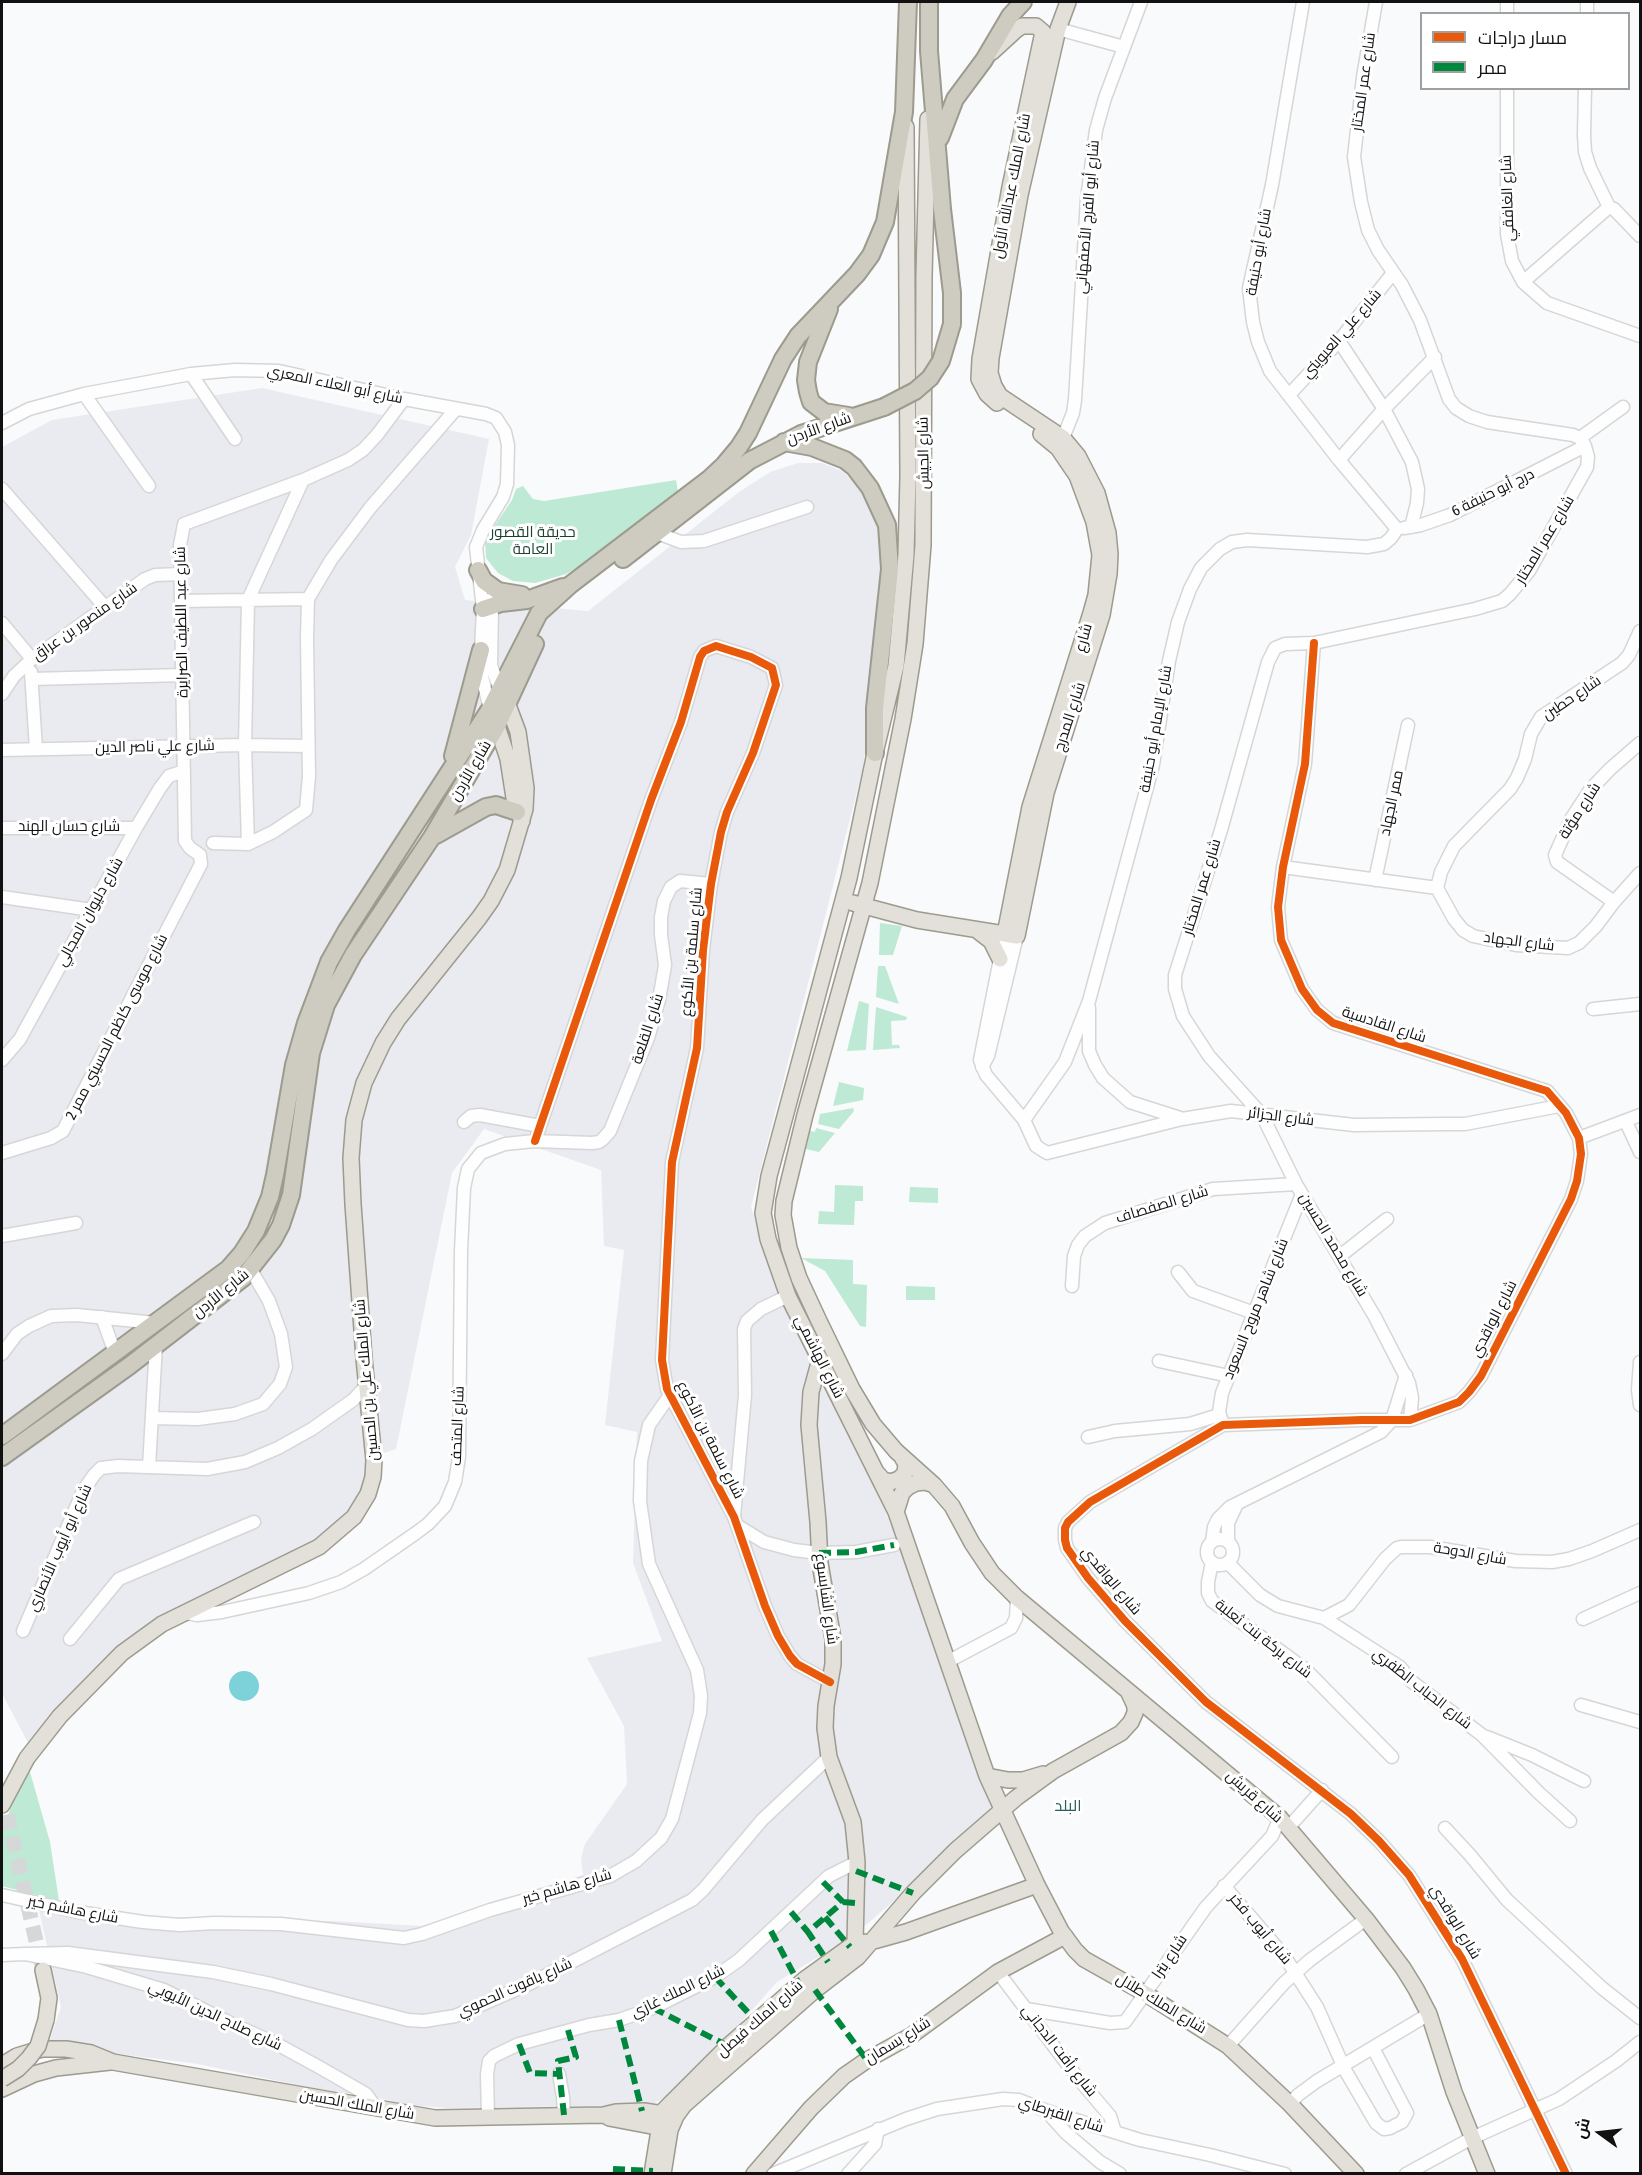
<!DOCTYPE html>
<html>
<head>
<meta charset="utf-8">
<style>
  body { margin:0 }
  #map { position:relative; width:1642px; height:2175px; overflow:hidden; background:#f9fafb; font-family:"Fira Sans Condensed",Cairo,sans-serif }
  canvas { display:block }
  .frame { position:absolute; inset:0; border:3px solid #111112; pointer-events:none }
  .legend { position:absolute; left:1420px; top:12px; width:210px; height:78px; box-sizing:border-box; background:#fff; border:2px solid #a0a0a0; margin:0; padding:8px 10px; list-style:none; font-size:18px; color:#111112 }
  .legend li { display:flex; align-items:center; gap:12px; height:30px }
  .legend b { width:30px; border:2px solid #a0a0a0 }
  .north { position:absolute; left:1570px; top:2103px; width:60px; height:60px; -webkit-text-stroke:4px #fff; paint-order:stroke; rotate:285deg; font-size:16px; font-weight:700; line-height:24px; text-align:center; color:#111112 }
  .north::after { content:''; display:block; margin:auto; width:21px; height:27px; background:#111112; clip-path:polygon(50% 0,100% 100%,50% 72%,0 100%) }
</style>
</head>
<body>
<div id="map">
<canvas width="1642" height="2175"></canvas>
<div class="frame"></div>
<ul class="legend">
<li><b style="height:8px;background:#e8590c"></b>مسار دراجات</li>
<li><b style="height:8px;background:#00873e"></b>ممر</li>
</ul>
<div class="north">ش</div>
</div>
<script>
const ctx = document.querySelector('canvas').getContext('2d');
ctx.lineJoin = 'round';
function fillPath(path, color) { ctx.fillStyle = color; ctx.fill(path, 'evenodd'); }
const shape = rows => new Path2D(rows.map(r => 'M' + r).join(''));
function strokePath(path, color, width, dash) { ctx.strokeStyle = color; ctx.lineWidth = width; ctx.lineCap = dash ? 'butt' : 'round'; ctx.setLineDash(dash || []); ctx.stroke(path); }
function write(font, color, halo, rows, align = 'center') {
  ctx.font = font + ' "Fira Sans Condensed",Cairo,sans-serif'; ctx.lineWidth = 6; ctx.setLineDash([]); ctx.textBaseline = 'middle'; ctx.strokeStyle = halo; ctx.fillStyle = color; for (const [text, x, y, turn = 0] of rows) {
    ctx.save(); ctx.translate(x, y); ctx.rotate((+turn || 0) * Math.PI / 180); ctx.textAlign = isNaN(turn) ? turn : align; if (halo) ctx.strokeText(text, 0, 0); ctx.fillText(text, 0, 0); ctx.restore();
  }
}
fillPath(shape([
  [262,388,489,439,471,535,455,567,465,600,588,611,739,492,770,472,798,463,822,463,842,471,858,486,873,509,884,537,878,678,862,772,751,1207,785,1308,882,1503,947,1658,997,1812,844,1944,825,1953,777,1982,707,2060,671,2094,651,2105,450,2108,406,2105,380,2098,307,2087,198,2064,48,2045,61,2007,38,1906,81,1915,332,1921,422,1926,583,1875,581,1859,585,1844,627,1784,624,1726,587,1658,662,1641,633,1563,637,1432,605,1425,624,1250,604,1246,601,1170,484,1129,452,1173,396,1449,372,1457,355,1511,329,1545,112,1655,30,1747,2,1693,2,447,52,420]
]), '#e9ebf1');
fillPath(shape([
  [676,480,678,492,674,502,597,557,566,574,535,583,513,581,498,573,486,558,485,540,512,500,516,489,523,486,533,499,544,501],
  [880,923,902,926,893,955,879,955],
  [878,966,885,966,899,1004,876,997],
  [859,1001,869,1004,866,1050,847,1051],
  [876,1007,907,1017,906,1020,891,1021,892,1045,899,1045,900,1048,873,1050],
  [839,1082,864,1088,863,1100,833,1106],
  [853,1108,854,1111,839,1129,818,1124,820,1114],
  [816,1128,835,1133,819,1152,806,1149,810,1131,815,1132],
  [835,1185,863,1186,863,1201,855,1201,854,1225,818,1224,819,1211,834,1212],
  [910,1187,938,1188,938,1203,909,1202],
  [801,1258,853,1260,853,1284,867,1285,866,1327,860,1326,825,1271],
  [906,1286,935,1287,935,1300,906,1300],
  [30,1772,50,1842,59,1901,2,1886,2,1832,17,1790]
]), '#bee9d4');
fillPath(shape([
  '229 1686a15 15 0 1 1 30 0a15 15 0 1 1-30 0Z'
]), '#7dd1d9');
strokePath(shape([
  [2,1792,42,1967]
]), '#d6d7d8', 15, [15, 8]);
const minor = shape([
  [1303,2,1272,185,1249,288,1253,322,1258,342,1270,371,1339,460,1397,529],
  [1376,2,1363,77,1354,157,1361,202,1368,230,1378,250,1402,285,1420,320,1449,399,1456,408,1469,416,1487,422,1573,435,1580,438,1585,446,1588,457,1587,467,1529,571,1510,594,1502,601,1475,609,1314,643,1285,644,1275,648,1268,662,1221,830,1175,975,1175,989,1183,1016,1209,1056,1262,1115,1296,1184,1375,1317,1409,1383,1412,1398,1410,1420],
  [1587,2,1587,14],
  [1507,14,1507,2],
  [1058,29,1124,47],
  [1507,88,1507,234,1512,261,1523,282,1547,303,1640,336],
  [1585,88,1584,135,1585,152,1590,168,1609,207,1614,209,1640,236],
  [1523,282,1609,207],
  [1339,341,1384,409,1412,462,1418,489,1417,503,1411,527],
  [191,374,235,439],
  [84,394,149,486],
  [1289,395,1339,341,1393,273],
  [2,423,29,409,84,394,191,374,235,370,279,371,404,399,486,414,496,418,505,432,508,445,507,484,503,497,483,530,476,547,483,609,481,650,482,677,490,709],
  [1063,438,1073,413,1075,400,1087,199,1096,130,1105,98,1141,2],
  [1580,438,1623,407],
  [1339,460,1384,409,1435,357],
  [2,489,105,607],
  [1404,528,1421,525,1450,515,1585,446],
  [657,533,681,542,704,541,807,507],
  [489,600,492,605,491,666,500,689],
  [181,601,308,599],
  [2,623,32,659],
  [1314,643,1305,764,1283,867,1278,907,1281,940,1302,989,1317,1010,1333,1023,1547,1091,1566,1113,1579,1138,1581,1154,1577,1181,1571,1199,1481,1376,1469,1392,1459,1402,1410,1420,1362,1420,1223,1425,1090,1502,1068,1522,1065,1528,1065,1540,1067,1548,1088,1578,1125,1621,1206,1702,1351,1814,1379,1841,1409,1875,1462,1959,1566,2174],
  [31,672,36,749],
  [32,679,183,675],
  [2,694,14,676,32,659,145,579,155,575,181,574],
  [2,750,245,745,308,746],
  [2,828,136,828],
  [213,843,248,844,273,832,306,810,309,776,307,638,308,599,331,560,370,508,456,409],
  [248,844,245,745,248,600,303,480],
  [1283,867,1437,888],
  [1375,880,1408,725],
  [1437,888,1441,872,1454,846,1510,789,1517,778,1525,759,1531,734,1541,717,1622,663,1629,655,1640,631],
  [1437,888,1454,919,1463,930,1473,936,1516,945,1568,948,1579,943,1596,926,1614,902,1640,873],
  [2,897,92,910],
  [1614,902,1557,862,1555,855,1571,819,1590,790,1610,769,1640,743],
  [1005,934,980,1060,986,1075,1024,1120,1036,1146,1047,1153,1182,1119,1231,1111,1354,1125,1445,1124,1465,1124,1559,1106],
  [1089,1008,1089,1051,1095,1065,1103,1078,1130,1102,1180,1118],
  [1593,1009,1640,1004],
  [2,1060,20,1039,27,1026,136,828,160,788,169,776,184,771],
  [982,1067,988,1056,1017,936],
  [1024,1120,1065,1062,1089,1001,1153,765,1169,661,1178,622,1190,589,1201,568,1220,549,1232,542,1247,540,1367,547,1384,544,1391,538,1397,529],
  [464,1122,471,1116,480,1115,540,1126],
  [1626,1122,1640,1152],
  [1579,1138,1640,1115],
  [535,1141,651,800,681,722,700,657,704,651,716,646,751,657,772,668,776,685,753,753,727,812,721,832,711,884,703,950,697,1048,672,1162,662,1360,667,1389,734,1517,765,1606,778,1636,790,1656,797,1664,830,1682],
  [2,1153,51,1138,63,1131,201,864,200,855,190,848,185,841,180,545,184,524,303,480,348,460,363,450,377,435,404,399],
  [2,1236,76,1223],
  [1340,1256,1387,1219],
  [1178,1272,1193,1291,1254,1313],
  [1072,1286,1074,1256,1078,1245,1085,1236,1105,1223,1213,1189,1296,1184],
  [102,1317,115,1353],
  [2,1354,17,1334,29,1326,51,1316,77,1315,155,1323],
  [1159,1361,1229,1376],
  [1640,1362,1638,1390,1640,1405],
  [152,1418,198,1419,235,1414,263,1404,280,1384,286,1367,281,1334,269,1301,251,1270],
  [1223,1425,1219,1412,1222,1393,1302,1194],
  [1088,1437,1115,1431,1190,1424,1219,1415],
  [149,1467,156,1345],
  [734,1516,745,1395,744,1329,747,1321,761,1309,788,1296],
  [738,1526,764,1542,794,1550,819,1553,856,1552,894,1545],
  '1207 1552a13 13 0 1 1 26 0a13 13 0 1 1-26 0Z',
  [1212,1542,1214,1527,1218,1519,1230,1507,1381,1432,1392,1420,1406,1375],
  [1228,1542,1228,1523,1236,1506],
  [1212,1562,1208,1582,1208,1593,1212,1601,1305,1669,1392,1757],
  [1228,1563,1260,1595,1278,1606,1324,1618,1400,1667,1411,1681,1482,1735,1539,1793,1570,1821],
  [187,1613,197,1615,222,1612,309,1593,341,1582,364,1569,416,1533,428,1524,445,1506,455,1482,459,1457,461,1251,464,1188,468,1169,481,1153,505,1144,535,1141,592,1143,599,1142,603,1139,610,1131,648,1038,659,1000,665,965,661,935,661,917,664,901,671,887,680,881,711,884],
  [1324,1618,1349,1605,1385,1559,1397,1548,1401,1547,1430,1547,1516,1561,1552,1562,1569,1559,1592,1551,1640,1530],
  [1583,1619,1640,1593],
  [23,1631,83,1491,94,1475,101,1468,118,1466,207,1469,245,1462,278,1448,312,1429,353,1400,366,1386],
  [70,1639,119,1579,254,1522],
  [947,1662,1011,1628,1016,1618,1017,1598],
  [1581,1705,1640,1722],
  [1487,1737,1532,1755,1584,1781],
  [1288,1828,1322,1790],
  [1445,1828,1470,1855,1507,1900,1602,1988,1640,2018],
  [1224,1886,1285,1957,1317,2007,1345,2070,1376,2123,1384,2129,1390,2128,1402,2122,1407,2113,1373,2048],
  [2,1895,78,1912,143,1922,180,1925,214,1923,281,1924,404,1938,422,1934,490,1910,610,1876,636,1861,661,1838,672,1819,700,1713,701,1696,697,1670,649,1564,640,1501,641,1461,649,1425,670,1395],
  [25,1954,68,1953,213,1972,271,1984,408,2020,424,2021,455,2016,529,1984,692,1900,703,1890,762,1820,829,1757],
  [2,1955,25,1954,87,1967,164,1990,232,2024,275,2043,319,2067,366,2094,377,2109],
  [998,1972,1077,2077,1110,2116,1115,2132],
  [1026,2009,1110,2023,1125,2022,1206,1907,1272,1836,1280,1818],
  [1228,2046,1284,1983,1310,1960,1366,1919],
  [559,2074,563,2097,564,2115],
  [1290,2104,1298,2095,1317,2081,1429,2014],
  [1047,2112,1066,2133,1100,2162,1120,2174],
  [488,2117,487,2074,489,2061,494,2056,519,2044,589,2025,619,2020,653,2008,715,1977,739,1960,829,1876,857,1862],
  [773,2174,906,2119,937,2109,1003,2099,1019,2100,1047,2111,1140,2140,1210,2155,1285,2174],
  [848,2174,875,2144,878,2129],
  [1406,2174,1472,2138,1559,2099,1616,2061,1640,2042]
]);
const major = shape([
  [992,52,1016,30,1022,26,1036,26,1043,32,1010,187,980,359,979,379,987,394,997,403],
  [928,119,924,276,923,545,915,644,903,719,870,883,805,1115,784,1201,783,1215,789,1248,799,1278,819,1321,852,1389,873,1424,896,1451,934,1485,952,1506,972,1543,992,1573,1017,1598,1280,1818,1366,1919,1403,1968,1416,1989,1429,2014,1454,2092,1487,2174],
  [906,127,908,477,906,555,896,666,875,753,849,878,769,1176,763,1213,768,1239,788,1296,896,1512,987,1776,1037,1885,1061,1931,1075,1950,1084,1959,1146,1994,1228,2046,1290,2104,1356,2174],
  [494,717,508,759,515,804,522,821],
  [853,903,917,920,1017,936,1046,793,1102,615,1109,574,1110,554,1108,533,1097,493,1078,456,1063,438,1000,396,994,386,990,373,991,358,1020,195,1058,29,1068,2],
  [978,931,991,941,1000,959],
  [1005,934,1030,807,1091,613,1096,595,1100,555,1094,522,1077,476,1058,448,1041,434],
  [820,1359,811,1392,809,1425,818,1522,820,1563,833,1639,833,1664,826,1706,825,1728,829,1757,853,1822,857,1862,855,1943],
  [877,1473,883,1480,891,1482,899,1479,905,1473,906,1464,902,1457],
  [896,1512,902,1493,908,1487,916,1483,925,1482,934,1485],
  [987,1776,1008,1780,1023,1780,1043,1774],
  [2,1805,27,1758,60,1716,122,1653,162,1624,319,1547,354,1517,368,1494,373,1477,374,1460,364,1358,353,1204,351,1158,354,1120,364,1083,383,1043,398,1019,479,918,491,901,507,870,525,809,526,788,518,732,505,697],
  [43,1970,49,1998,46,2020],
  [2,2065,17,2056,30,2052,43,2049,66,2049,91,2053,113,2062,435,2118,603,2115,616,2112,644,2111,676,2116],
  [2,2089,34,2074,56,2068,110,2062],
  [609,2118,667,2129],
  [652,2174,662,2112,728,2046,805,1979,855,1943,870,1942,906,1932,1037,1885],
  [663,2174,670,2130,676,2116,684,2105,815,1990,858,1957,913,1893,955,1851,1016,1798,1053,1771,1121,1733,1131,1722,1135,1713,1135,1706,1129,1693],
  [754,2174,811,2108,844,2076,867,2060,912,2035,998,1972,1065,1936]
]);
const highway = shape([
  [929,2,929,51,942,209,952,293,952,324],
  [940,138,955,99,984,60,1010,16,1023,2],
  [829,309,808,362,806,380,808,392,811,402,824,412,849,416],
  [784,442,812,447,845,460,854,467,870,488,887,525,890,569,875,708,875,753],
  [623,559,749,461,801,434,884,407],
  [478,570,484,581,498,591,522,595],
  [483,609,501,603,527,600,563,587],
  [453,756,481,650],
  [436,835,486,807,496,805,517,812],
  [2,1436,228,1269,242,1253,256,1231,270,1197,275,1175,294,1065,306,1023,329,962,347,930,490,709,539,613,570,585,709,479,724,465,739,447,748,433,783,359,798,336,857,274,871,255,885,222,904,112,908,2],
  [2,1457,129,1366,243,1278,273,1240,281,1225,291,1195,311,1053,326,1005,353,955,432,837,497,726,535,644]
]);
strokePath(minor, '#d5d6d7', 15);
strokePath(major, '#9d9a8e', 18);
strokePath(highway, '#9d9a8e', 20);
strokePath(minor, '#fefefe', 12);
strokePath(major, '#e2e0d8', 15);
strokePath(highway, '#ceccc0', 16);
const majorBridge = shape([
  [2,2079,18,2069,29,2058,38,2046,46,2020]
]);
const highwayBridge = shape([
  [884,407,915,391,930,378,941,361,952,324]
]);
strokePath(majorBridge, '#9d9a8e', 18, []);
strokePath(highwayBridge, '#9d9a8e', 20, []);
strokePath(majorBridge, '#e2e0d8', 15);
strokePath(highwayBridge, '#ceccc0', 16);
strokePath(shape([
  [819,1553,856,1552,894,1545],
  [856,1871,913,1893],
  [823,1882,843,1902,808,1932,828,1962],
  [843,1902,855,1903],
  [791,1912,808,1932],
  [825,1917,850,1947],
  [771,1931,799,1984],
  [715,1977,756,2021],
  [815,1990,867,2060],
  [653,2008,728,2046],
  [619,2020,642,2111],
  [519,2044,530,2073,559,2074],
  [564,2115,558,2061,576,2057,568,2030],
  [613,2169,653,2171]
]), '#00873e', 6, [12, 6]);
strokePath(shape([
  [1314,643,1305,764,1283,867,1278,907,1281,940,1302,989,1317,1010,1333,1023,1547,1091,1566,1113,1579,1138,1581,1154,1577,1181,1571,1199,1481,1376,1469,1392,1459,1402,1410,1420,1362,1420,1223,1425,1090,1502,1068,1522,1065,1528,1065,1540,1067,1548,1088,1578,1125,1621,1206,1702,1351,1814,1379,1841,1409,1875,1462,1959,1566,2174],
  [535,1141,651,800,681,722,700,657,704,651,716,646,751,657,772,668,776,685,753,753,727,812,721,832,711,884,703,950,697,1048,672,1162,662,1360,667,1389,734,1517,765,1606,778,1636,790,1656,797,1664,830,1682]
]), '#e8590c', 8);
write('15px', '#111112', '#fff', [
  ["شارع عمر المختار",1364,82,-82],
  ["شارع الملك عبدالله الأول",1012,186,-79],
  ["شارع الغافقي",1508,198,-92],
  ["شارع أبو الفرج الأصفهاني",1088,217,-85],
  ["شارع أبو حنيفة",1259,252,-80],
  ["شارع علي العبويني",1342,334,-49],
  ["شارع أبو العلاء المعري",335,385,12],
  ["شارع الأردن",819,429,-20],
  ["شارع الجيش",924,453,-91],
  ["درج أبو حنيفة 6",1493,493,-26],
  ["شارع عمر المختار",1545,540,-59],
  ["شارع منصور بن عراق",85,622,-35],
  ["شارع عبد اللطيف الصرايرة",182,622,-91],
  ["شارع",1084,638,-74],
  ["شارع حطين",1572,698,-34],
  ["شارع المدرج",1070,717,-72],
  ["شارع الإمام أبو حنيفة",1156,729,-80],
  ["شارع علي ناصر الدين",155,747,-1],
  ["شارع الأردن",471,771,-60],
  ["ممر الجهاد",1392,803,-78],
  ["شارع مؤتة",1580,811,-57],
  ["شارع حسان الهند",69,827],
  ["شارع عمر المختار",1202,887,-73],
  ["شارع دليوان المجالي",90,912,-61],
  ["شارع الجهاد",1519,942,7],
  ["شارع سلمة بن الأكوع",692,952,-85],
  ["شارع القادسية",1384,1025,18],
  ["شارع موسى كاظم الحسيني ممر 2",117,1027,-63],
  ["شارع القلعة",648,1029,-72],
  ["شارع الجزائر",1281,1117,7],
  ["شارع الصفصاف",1162,1205,-17],
  ["شارع محمد الحسين",1333,1245,59],
  ["شارع الأردن",221,1294,-39],
  ["شارع شاهر مروح السعود",1256,1309,-68],
  ["شارع الواقدي",1494,1319,-63],
  ["شارع الهاشمي",819,1357,63],
  ["شارع الملك علي بن الحسين",367,1380,-95],
  ["شارع المتحف",458,1426,-88],
  ["شارع سلمة بن الأكوع",710,1440,63],
  ["شارع أبو أيوب الأنصاري",60,1548,-66],
  ["شارع الدوحة",1470,1554,10],
  ["شارع الواقدي",1111,1581,50],
  ["شارع الشابسوغ",826,1599,82],
  ["شارع بركة بنت ثعلبة",1263,1639,38],
  ["شارع الحباب الظفري",1422,1689,38],
  ["شارع قريش",1254,1797,42],
  ["شارع هاشم خير",567,1887,-16],
  ["شارع هاشم خير",73,1910,11],
  ["شارع الواقدي",1455,1922,59],
  ["شارع أيوب فخر",1260,1929,50],
  ["شارع بترا",1170,1957,-56],
  ["شارع ياقوت الحموي",515,1988,-24],
  ["شارع الملك غازي",678,1992,-26],
  ["شارع الملك طلال",1161,2004,31],
  ["شارع صلاح الدين الأيوبي",215,2016,25],
  ["شارع الملك فيصل",760,2019,-41],
  ["شارع بسمان",898,2041,-32],
  ["شارع رأفت الدجاني",1059,2051,52],
  ["شارع الملك الحسين",357,2105,10],
  ["شارع القبرطاي",1061,2115,18]
]);
write('15px', '#1b4230', '#fff', [
  ["حديقة القصور",533,533],
  ["العامة",533,550]
]);
write('16px', '#28615d', '#fff', [
  ["البلد",1068,1807]
]);
</script>
</body>
</html>
